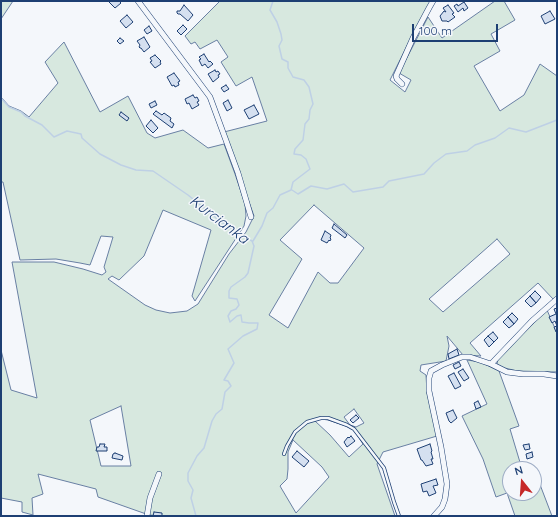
<!DOCTYPE html>
<html>
<head>
<meta charset="utf-8">
<style>
  body { margin:0 }
  #map { position:relative; width:558px; height:517px; overflow:hidden; background:#f4f7fb; font-family:Quicksand,sans-serif }
  canvas { display:block }
  .frame { position:absolute; inset:0; border:2px solid #1d3f73; pointer-events:none }
  .north { position:absolute; left:502px; top:461px; width:40px; height:40px; box-sizing:border-box; background:#f4f7fb; border:1px solid #9eadc5; border-radius:50%; rotate:343deg; font-size:11px; font-weight:700; line-height:16px; text-align:center; color:#1d3f73 }
  .north::after { content:''; display:block; margin:auto; width:14px; height:18px; background:#c62828; clip-path:polygon(50% 0,100% 100%,50% 72%,0 100%) }
  .scale { position:absolute; left:412px; top:24px; width:86px; height:18px; box-sizing:border-box; border:2px solid #1d3f73; border-top:0; padding-left:5px; font-size:12px; line-height:14px; white-space:nowrap; color:#1d3f73; -webkit-text-stroke:3px #f4f7fb; paint-order:stroke }
</style>
</head>
<body>
<div id="map">
<canvas width="558" height="517"></canvas>
<div class="frame"></div>
<div class="north">N</div>
<div class="scale">100 m</div>
</div>
<script>
const ctx = document.querySelector('canvas').getContext('2d');
ctx.lineJoin = 'round';
function fillPath(path, color) { ctx.fillStyle = color; ctx.fill(path, 'evenodd'); }
const shape = rows => new Path2D(rows.map(r => 'M' + r).join(''));
function strokePath(path, color, width, dash) { ctx.strokeStyle = color; ctx.lineWidth = width; ctx.lineCap = dash ? 'butt' : 'round'; ctx.setLineDash(dash || []); ctx.stroke(path); }
function write(font, color, halo, rows, align = 'center') {
  ctx.font = font + ' Quicksand,sans-serif'; ctx.lineWidth = 3; ctx.setLineDash([]); ctx.textBaseline = 'middle'; ctx.strokeStyle = halo; ctx.fillStyle = color; for (const [text, x, y, turn = 0] of rows) {
    ctx.save(); ctx.translate(x, y); ctx.rotate((+turn || 0) * Math.PI / 180); ctx.textAlign = isNaN(turn) ? turn : align; if (halo) ctx.strokeText(text, 0, 0); ctx.fillText(text, 0, 0); ctx.restore();
  }
}
const green = shape([
  [1,1,13,1,1,19,1,1],
  [220,1,433,1,409,42,390,80,405,92,411,80,399,73,428,17,442,38,495,1,504,1,515,20,491,34,500,51,474,66,500,111,524,95,540,64,557,76,557,297,553,299,538,283,470,343,481,356,463,355,447,336,449,346,446,361,421,365,420,371,426,375,427,392,437,436,383,452,377,464,395,516,164,516,149,515,98,497,96,489,38,474,43,494,32,498,33,515,22,512,22,502,1,498,1,350,11,390,37,398,12,262,54,262,83,269,102,275,106,272,104,267,113,237,101,236,90,265,80,263,56,259,20,260,3,182,1,182,1,97,9,106,21,111,29,117,58,83,45,62,64,42,100,112,128,96,147,133,155,138,183,130,208,148,224,144,235,174,245,204,246,216,244,226,195,301,192,296,211,230,163,210,144,256,119,280,112,276,108,279,145,305,156,310,170,313,187,311,198,304,229,254,246,232,254,216,224,132,267,121,252,77,236,86,221,62,228,57,217,40,200,49,195,42,191,44,185,36,220,1],
  [314,205,364,248,338,283,330,283,318,272,288,328,269,315,302,259,280,240,314,205],
  [497,239,510,254,443,312,429,299,497,239],
  [121,406,131,466,101,466,90,420,121,406],
  [354,409,364,423,356,427,350,425,344,417,354,409],
  [321,419,328,420,346,426,354,430,363,444,349,457,330,435,315,421,321,419],
  [293,440,322,467,329,477,296,513,280,486,287,479,288,469,288,452,293,440],
  [547,310,557,333,557,372,517,371,505,368,497,364,498,359,547,310],
  [467,360,480,362,499,371,519,426,510,429,522,469,510,469,510,493,534,493,534,484,539,482,552,516,515,516,507,493,496,497,483,459,462,416,487,404,467,360]
]);
fillPath(green, '#d7e8df');
strokePath(green, '#687fa3', 1);
strokePath(shape([
  [1,98,9,107,21,112,25,116,42,125,54,137,67,131,81,134,82,138,100,154,121,165,136,170,153,171,188,195,220,221,252,241,254,246,248,273,245,277,231,287,229,291,229,298,237,299,239,305,236,309,231,311,228,316,230,322,237,316,241,315,242,322,249,323,258,323,257,329,243,336,228,349,234,363,224,380,228,381,231,386,225,392,222,409,216,414,212,421,204,448,197,456,188,473,188,481,193,490,191,498,196,516],
  [292,190,298,194,311,186,327,189,344,184,353,192,383,187,389,181,424,174,434,163,446,154,467,151,475,145,495,138,509,128,526,132,557,120],
  [253,241,262,226,267,213,273,208,280,195,291,190,293,182,310,169,306,159,301,155,294,154,295,149,303,140,305,124,309,119,310,110,313,104,309,87,304,80,293,77,288,68,288,62,282,59,279,46,282,40,281,34,277,22,270,10,273,1]
]), '#bed0e5', 1.5);
const building = shape([
  [110,1,119,1,121,3,115,8,109,2,110,1],
  [464,2,468,8,464,11,463,8,458,12,454,6,457,4,458,6,464,2],
  [184,5,193,15,188,21,180,14,178,14,177,13,177,11,180,11,184,5],
  [448,5,454,13,452,14,455,17,448,22,447,21,442,21,440,16,444,11,446,12,443,8,448,5],
  [550,11,555,19,545,24,541,16,550,11],
  [127,15,133,22,126,28,120,21,127,15],
  [183,25,187,29,181,35,177,31,183,25],
  [149,26,152,31,147,34,144,30,149,26],
  [144,37,150,47,144,52,141,48,140,48,139,47,140,45,137,41,144,37],
  [120,38,124,41,120,44,117,41,120,38],
  [204,54,209,62,210,61,213,64,208,68,205,64,202,66,199,60,201,59,199,57,204,54],
  [155,55,161,61,160,62,161,64,155,68,150,62,152,61,150,58,155,55],
  [215,70,216,72,218,71,220,74,218,75,219,77,213,82,208,74,215,70],
  [174,73,180,81,178,82,179,85,175,87,174,85,172,86,167,77,174,73],
  [226,85,229,89,224,92,221,88,226,85],
  [193,95,195,98,197,97,199,101,197,102,199,105,192,109,189,103,187,104,185,99,193,95],
  [228,100,232,108,227,111,223,103,228,100],
  [155,101,157,105,151,108,149,104,155,101],
  [254,105,259,114,249,119,244,110,254,105],
  [156,111,162,115,164,113,171,118,170,121,174,124,172,128,153,114,156,111],
  [121,112,129,118,127,121,119,115,121,112],
  [151,120,158,128,153,133,146,126,151,120],
  [334,224,347,235,345,238,332,228,334,224],
  [325,231,331,235,330,238,331,239,330,241,329,240,327,243,321,240,325,231],
  [535,291,541,297,536,303,530,296,535,291],
  [530,296,536,303,531,307,525,301,530,296],
  [557,308,557,332,556,332,554,327,557,326,555,321,552,323,549,317,556,314,554,309,557,308],
  [512,313,518,319,514,324,508,317,512,313],
  [508,317,514,324,509,328,503,322,508,317],
  [493,332,498,338,494,342,488,336,493,332],
  [488,336,494,342,489,347,484,340,488,336],
  [457,349,459,355,449,359,448,354,457,349],
  [459,362,461,366,455,369,453,365,459,362],
  [463,369,469,378,464,381,458,372,463,369],
  [454,373,461,386,455,389,448,376,454,373],
  [478,401,481,407,476,409,474,403,478,401],
  [453,410,457,418,451,423,449,421,446,413,453,410],
  [356,415,359,418,353,423,350,420,356,415],
  [351,436,355,441,347,447,344,442,348,437,349,438,351,436],
  [100,444,105,444,104,447,107,447,107,451,96,451,97,447,99,447,100,444],
  [430,444,432,451,431,452,433,459,431,459,433,464,426,466,422,460,421,460,417,449,430,444],
  [529,444,530,449,525,450,523,445,529,444],
  [297,451,309,461,304,467,292,457,297,451],
  [532,452,533,457,527,459,526,454,532,452],
  [115,453,123,456,122,460,112,458,113,454,115,453],
  [436,479,438,485,433,486,436,493,429,496,427,491,423,492,421,484,436,479],
  [154,512,162,513,162,516,153,516,154,512]
]);
fillPath(building, '#d5e0f0');
strokePath(building, '#1d3f73', 1);
const lane = shape([
  [284,454,287,446,295,432,307,422,321,418,328,418,347,425,354,429,384,468,394,502,399,516]
]);
const street = shape([
  [138,1,210,97,238,173,251,217],
  [402,84,397,79,396,76,413,38,429,8,433,1],
  [491,364,532,321,557,299],
  [147,516,150,498,159,474],
  [434,516,442,507,445,499,447,484,441,447,429,391,429,378,431,371,442,365,462,357,470,357,491,364,507,372,523,374,544,374,557,376]
]);
strokePath(lane, '#1d3f73', 4);
strokePath(street, '#1d3f73', 6);
strokePath(lane, '#f4f7fb', 2.5);
strokePath(street, '#f4f7fb', 5);
write('italic 15px', '#1d3f73', '#f4f7fb', [
  ["Kurcianka",219,220,37]
]);
</script>
</body>
</html>
